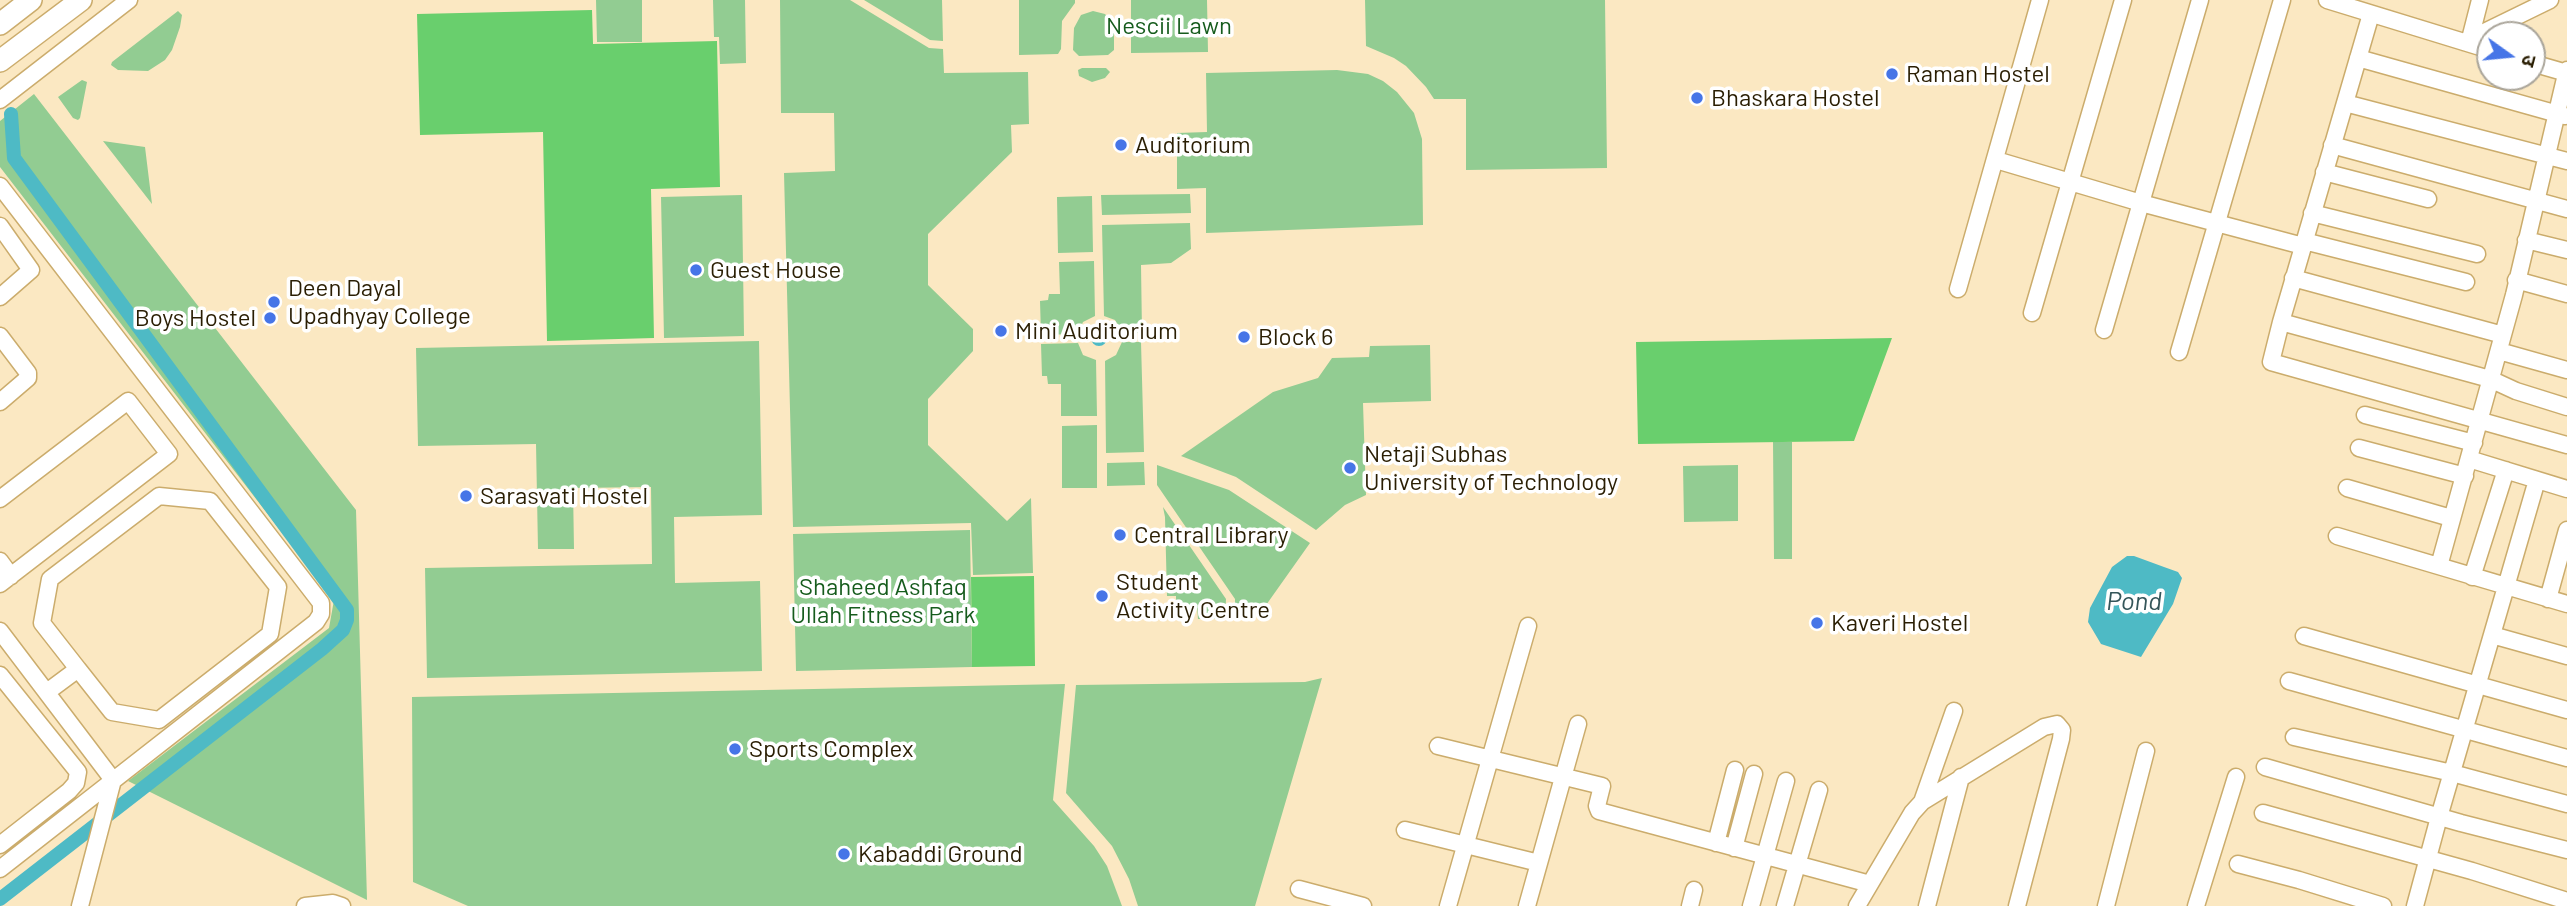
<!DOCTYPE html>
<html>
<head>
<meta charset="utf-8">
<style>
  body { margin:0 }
  #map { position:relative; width:2567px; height:906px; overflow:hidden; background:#fbe8c2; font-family:Barlow,"Noto Sans Devanagari",sans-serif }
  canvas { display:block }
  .north { position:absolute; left:2476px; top:21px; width:70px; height:70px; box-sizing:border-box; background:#fff; border:2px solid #aaa59a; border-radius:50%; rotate:105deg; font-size:19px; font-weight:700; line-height:28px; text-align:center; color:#2a1e03 }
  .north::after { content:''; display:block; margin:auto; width:24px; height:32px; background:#4675e7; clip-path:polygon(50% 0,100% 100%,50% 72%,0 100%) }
</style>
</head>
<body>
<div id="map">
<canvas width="2567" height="906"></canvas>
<div class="north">उ</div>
</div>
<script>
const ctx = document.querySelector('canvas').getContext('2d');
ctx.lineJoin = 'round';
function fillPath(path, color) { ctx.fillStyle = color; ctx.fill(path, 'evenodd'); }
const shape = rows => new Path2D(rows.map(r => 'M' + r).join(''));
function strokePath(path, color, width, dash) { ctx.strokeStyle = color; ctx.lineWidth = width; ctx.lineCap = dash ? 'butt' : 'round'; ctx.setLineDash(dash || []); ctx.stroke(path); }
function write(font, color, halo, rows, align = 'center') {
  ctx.font = font + ' Barlow,sans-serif'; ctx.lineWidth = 7; ctx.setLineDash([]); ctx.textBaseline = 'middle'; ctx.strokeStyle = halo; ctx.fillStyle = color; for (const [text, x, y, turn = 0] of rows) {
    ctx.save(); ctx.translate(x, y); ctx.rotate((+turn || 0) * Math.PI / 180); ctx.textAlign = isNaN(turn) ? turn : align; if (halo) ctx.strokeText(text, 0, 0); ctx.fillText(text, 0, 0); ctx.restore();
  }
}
fillPath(shape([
  [596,0,642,0,642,42,597,42],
  [713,0,745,0,746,63,720,64,719,37,714,37],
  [780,0,850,0,929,48,943,49,944,73,1028,72,1029,124,1011,125,1012,152,928,234,928,285,973,329,973,351,928,399,928,445,1007,521,1031,498,1033,573,973,575,971,523,793,527,784,173,835,171,834,113,781,113],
  [864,0,942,0,943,41,930,40],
  [1019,0,1075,0,1075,3,1062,21,1061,49,1058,54,1019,55],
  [1131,0,1207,0,1208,52,1131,53],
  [1365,0,1605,0,1607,168,1466,170,1466,99,1434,99,1426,87,1406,66,1394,58,1366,46],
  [178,11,182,15,180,27,172,50,165,60,148,71,118,70,111,65,112,62],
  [1093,11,1105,14,1111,21,1114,31,1114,50,1108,55,1079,56,1073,50,1074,28,1081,15],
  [1082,68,1106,68,1110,72,1105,78,1092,82,1079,76,1078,70],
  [1337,70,1368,74,1383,81,1397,92,1414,113,1422,139,1423,225,1206,233,1206,188,1177,189,1177,133,1207,132,1206,73],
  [82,80,87,82,80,118,78,120,73,118,58,97],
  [34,94,356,510,367,900,128,781,329,628,334,600,0,167,0,121],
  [103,141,145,147,152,204],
  [1190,194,1191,213,1102,215,1101,195],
  [742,195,744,336,664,338,661,197],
  [1092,196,1093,252,1058,253,1057,197],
  [1190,223,1191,249,1171,263,1141,265,1142,333,1122,333,1115,320,1104,316,1102,225],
  [1094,261,1095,316,1083,322,1078,334,1041,335,1040,301,1048,300,1049,294,1060,294,1059,262],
  [759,341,762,515,674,517,675,583,760,581,762,671,427,678,425,568,652,564,651,487,573,488,574,549,538,549,536,444,418,446,416,348],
  [1122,342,1141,342,1144,452,1106,453,1105,361,1116,355],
  [1078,343,1083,355,1096,360,1097,416,1061,416,1061,384,1048,384,1047,376,1042,376,1041,344],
  [1430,345,1431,401,1363,403,1366,495,1345,505,1316,530,1236,477,1181,456,1273,392,1318,378,1332,358,1369,357,1370,346],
  [1097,425,1097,488,1062,488,1062,426],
  [1773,442,1792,442,1792,559,1774,559],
  [1144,462,1145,485,1107,486,1107,463],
  [1157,465,1229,490,1310,543,1259,615,1235,614,1235,599,1157,485],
  [1738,465,1738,521,1684,522,1683,466],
  [1163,507,1226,599,1225,619,1198,619,1197,606,1176,607,1176,596,1167,596,1165,517],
  [970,530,972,667,796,671,793,534],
  [1322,678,1255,906,1138,906,1129,879,1112,846,1066,793,1076,685,1305,682],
  [1065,684,1053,800,1094,846,1107,866,1122,906,468,906,413,882,412,697]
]), '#92cc92');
fillPath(shape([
  [592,10,593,44,717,41,720,187,651,189,654,338,547,341,543,132,420,135,417,14],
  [1892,338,1854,441,1638,444,1636,342],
  [1034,576,1035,666,972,667,971,577]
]), '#69cf6d');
fillPath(shape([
  '1091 338a8 8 0 1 1 16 0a8 8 0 1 1-16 0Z',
  [2127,556,2134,556,2164,567,2178,572,2182,578,2173,604,2141,657,2101,644,2088,622,2090,608,2112,567]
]), '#4ebac5');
strokePath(shape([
  [0,899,322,649,343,630,347,620,347,610,14,158,11,114]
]), '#4ebac5', 14);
const street = shape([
  [2327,0,2490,50],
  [2371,14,2281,322,2271,362,2567,445],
  [2470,39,2480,0],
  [2464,42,2550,0],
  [2358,58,2565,116],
  [2532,63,2567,73],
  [0,100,129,0],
  [2345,103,2567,161],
  [2332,145,2567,209],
  [1996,160,2141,203,2303,246],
  [2324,172,2428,199],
  [0,186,321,603,321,614,316,622,0,869],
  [2312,213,2477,254],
  [0,226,31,270,0,297],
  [2526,240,2567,250],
  [2304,241,2466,282],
  [2293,278,2503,335],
  [2516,280,2567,294],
  [1958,289,2040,0],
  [2032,313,2123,0],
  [2281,322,2490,379,2516,391,2567,407],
  [2104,330,2200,0],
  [0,336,28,373,28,378,0,402],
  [2499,351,2567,370],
  [2179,352,2282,0],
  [2365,415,2474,443],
  [2359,448,2465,476],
  [2469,459,2567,489],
  [2347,488,2451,518],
  [0,499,128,401,169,454,0,584],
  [2337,536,2567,604],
  [0,561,11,576],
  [2439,566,2514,295,2567,70],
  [2472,577,2506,470],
  [2548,599,2567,530],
  [0,631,113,780,80,906],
  [2492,635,2567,656],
  [2304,636,2567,710],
  [0,675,78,772,76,783,69,791,0,845],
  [2289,681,2567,758],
  [47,692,78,669,42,623,50,579,159,496,210,501,278,587,270,634,159,720,112,712,78,669],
  [2294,737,2452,773,2567,804],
  [1438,746,1602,786,1597,806,1599,811,1870,884],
  [2265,767,2461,823,2567,850],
  [1922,802,1954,711],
  [2263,813,2472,871,2567,901],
  [1405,830,1539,863],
  [1716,843,1735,770],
  [1734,848,1754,774],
  [2238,864,2299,880,2383,906],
  [1299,889,1363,906],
  [305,906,333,903,342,906],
  [1448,906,1528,626],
  [1527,906,1578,724],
  [1690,906,1694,890],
  [1751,906,1786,781],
  [1785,906,1819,790],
  [1857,906,1912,813,1922,802,2044,727,2057,724,2062,730,2061,739,2017,906],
  [1927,906,1961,777],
  [2106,906,2146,751],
  [2196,906,2236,777],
  [2415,906,2439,817,2537,480]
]);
const secondary = shape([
  [0,24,31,0],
  [0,61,81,0]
]);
strokePath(street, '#cbac6c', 19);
strokePath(secondary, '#cbac6c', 24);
strokePath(street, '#fff', 16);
strokePath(secondary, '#fff', 21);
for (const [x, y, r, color] of [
  [1892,74,7,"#4675e7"],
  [1697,98,7,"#4675e7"],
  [1121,145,7,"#4675e7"],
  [696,270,7,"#4675e7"],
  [274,302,7,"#4675e7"],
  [270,318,7,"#4675e7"],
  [1001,331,7,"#4675e7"],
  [1244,337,7,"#4675e7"],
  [1350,468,7,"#4675e7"],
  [466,496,7,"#4675e7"],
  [1120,535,7,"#4675e7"],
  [1102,596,7,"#4675e7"],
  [1817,623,7,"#4675e7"],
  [735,749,7,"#4675e7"],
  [844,854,7,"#4675e7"]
]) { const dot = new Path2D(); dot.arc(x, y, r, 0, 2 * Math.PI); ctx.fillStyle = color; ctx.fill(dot); strokePath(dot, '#fff', 2.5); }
write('24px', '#165c1d', '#fff', [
  ["Nescii Lawn",1169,26],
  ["Shaheed Ashfaq",883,587],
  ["Ullah Fitness Park",883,615]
]);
write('24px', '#2a1e03', '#fff', [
  ["Raman Hostel",1906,74],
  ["Bhaskara Hostel",1711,98],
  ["Auditorium",1135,145],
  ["Guest House",710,270],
  ["Deen Dayal",288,288],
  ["Upadhyay College",288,316],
  ["Boys Hostel",256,318,"right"],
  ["Mini Auditorium",1015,331],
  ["Block 6",1258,337],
  ["Netaji Subhas",1364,454],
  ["University of Technology",1364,482],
  ["Sarasvati Hostel",480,496],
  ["Central Library",1134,535],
  ["Student",1116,582],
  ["Activity Centre",1116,610],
  ["Kaveri Hostel",1831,623],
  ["Sports Complex",749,749],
  ["Kabaddi Ground",858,854]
], 'left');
write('italic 26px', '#35565a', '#fff', [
  ["Pond",2134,601]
]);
</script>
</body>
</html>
